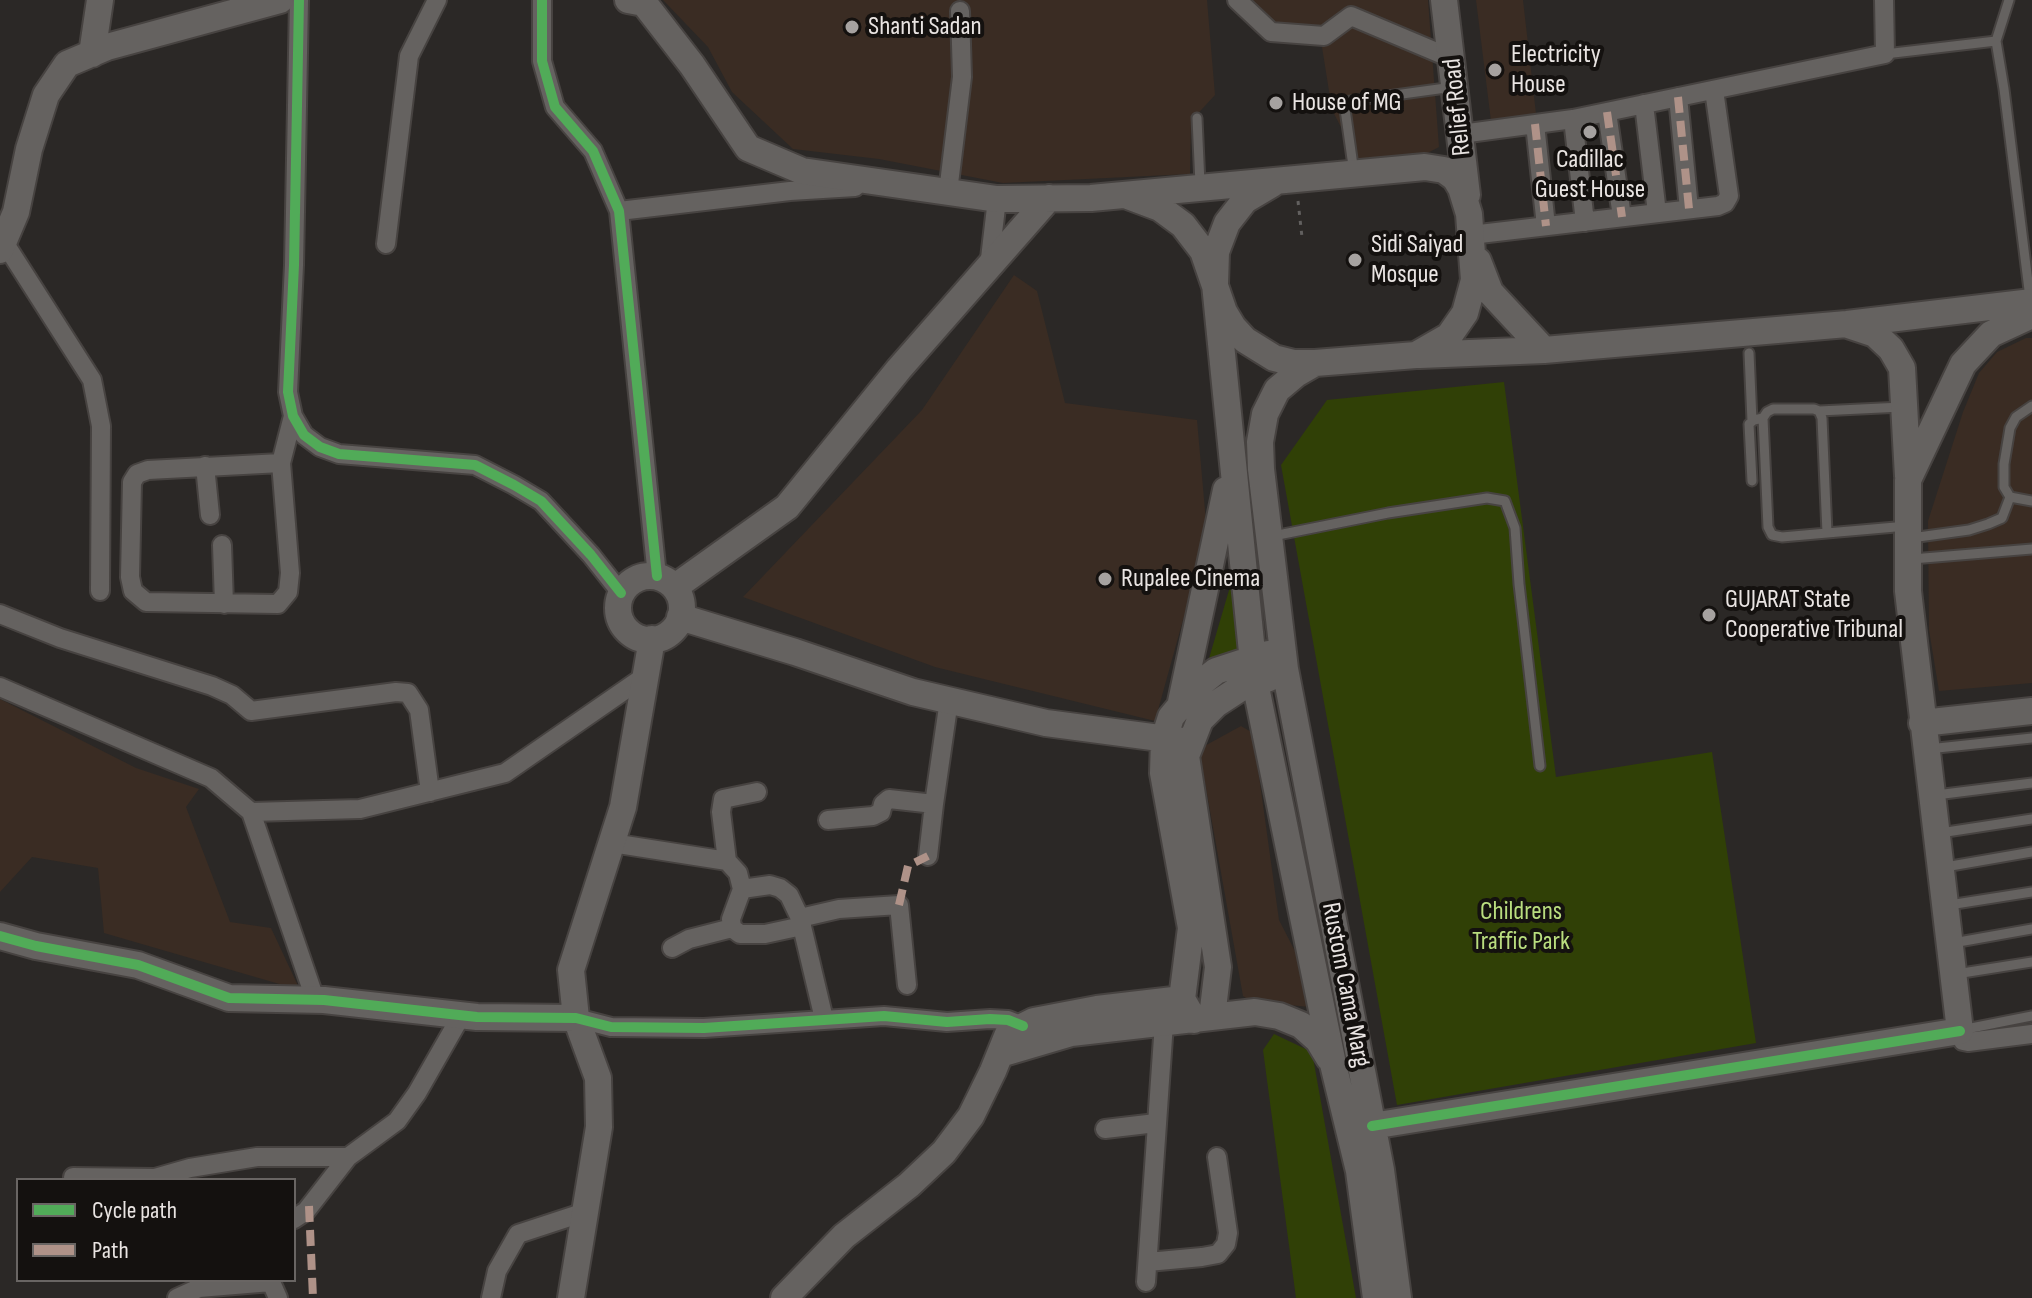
<!DOCTYPE html>
<html>
<head>
<meta charset="utf-8">
<style>
  body { margin:0 }
  #map { position:relative; width:2032px; height:1298px; overflow:hidden; background:#2b2826; font-family:"Sofia Sans Condensed",sans-serif }
  canvas { display:block }
  .legend { position:absolute; left:16px; top:1178px; width:280px; height:104px; box-sizing:border-box; background:#14110f; border:2px solid #696563; margin:0; padding:10px 14px; list-style:none; font-size:24px; color:#e9e4e2 }
  .legend li { display:flex; align-items:center; gap:16px; height:40px }
  .legend b { width:40px; border:2px solid #696563 }
</style>
</head>
<body>
<div id="map">
<canvas width="2032" height="1298"></canvas>
<ul class="legend">
<li><b style="height:10px;background:#51ab58"></b>Cycle path</li>
<li><b style="height:10px;background:#af9288"></b>Path</li>
</ul>
</div>
<script>
const ctx = document.querySelector('canvas').getContext('2d');
ctx.lineJoin = 'round';
function fillPath(path, color) { ctx.fillStyle = color; ctx.fill(path, 'evenodd'); }
const shape = rows => new Path2D(rows.map(r => 'M' + r).join(''));
function strokePath(path, color, width, dash) { ctx.strokeStyle = color; ctx.lineWidth = width; ctx.lineCap = dash ? 'butt' : 'round'; ctx.setLineDash(dash || []); ctx.stroke(path); }
function write(font, color, halo, rows, align = 'center') {
  ctx.font = font + ' "Sofia Sans Condensed",sans-serif'; ctx.lineWidth = 8; ctx.setLineDash([]); ctx.textBaseline = 'middle'; ctx.strokeStyle = halo; ctx.fillStyle = color; for (const [text, x, y, turn = 0] of rows) {
    ctx.save(); ctx.translate(x, y); ctx.rotate((+turn || 0) * Math.PI / 180); ctx.textAlign = isNaN(turn) ? turn : align; if (halo) ctx.strokeText(text, 0, 0); ctx.fillText(text, 0, 0); ctx.restore();
  }
}
fillPath(shape([
  [663,0,1207,0,1215,95,1191,121,1190,174,1003,183,879,159,793,149,732,92,708,47],
  [1251,0,1428,0,1439,147,1414,160,1347,168,1342,129,1332,110,1319,28,1273,23],
  [1476,0,1523,0,1536,114,1491,121],
  [1014,275,1037,291,1065,403,1197,420,1207,533,1155,721,935,667,743,597,922,410],
  [2026,338,2032,338,2032,683,1939,691,1929,630,1928,521,1963,412,1979,373,1997,352],
  [0,699,136,768,199,789,186,807,230,922,271,928,300,990,104,933,98,868,32,857,0,892],
  [1241,726,1253,733,1279,920,1298,957,1311,1007,1252,1002,1243,996,1199,749]
]), '#3a2c23');
fillPath(shape([
  [1504,382,1556,777,1712,752,1756,1043,1397,1105,1281,465,1327,400],
  [1232,580,1238,655,1203,679],
  [1274,1034,1312,1052,1356,1298,1296,1298,1263,1050]
]), '#304006');
const lane = shape([
  [2009,0,1996,41,2004,89,2030,298],
  [1885,54,1996,41],
  [1197,118,1200,184],
  [1354,173,1344,102,1453,87],
  [1749,353,1752,421],
  [2032,406,2016,417,2010,428,2004,464,2004,487,2010,497,2032,501],
  [1763,418,1768,527,1772,535,1782,537,1827,533,1822,418,1819,411],
  [1752,481,1749,424,1754,420,1763,418,1767,412,1773,409,1814,409,1819,411,1902,407],
  [1827,533,1907,526],
  [1273,536,1388,513,1487,498,1505,501,1515,528,1519,584,1540,766],
  [1911,538,1969,530,1988,524,2002,518,2010,497],
  [1912,559,2032,549],
  [1928,749,2032,738],
  [1936,795,2032,783],
  [1940,833,2032,819],
  [1945,867,2032,852],
  [1949,905,2032,892],
  [1953,943,2032,929],
  [1956,974,2032,962],
  [1961,1030,2032,1016]
]);
const street = shape([
  [299,0,294,265,288,392,293,416,304,435,320,447,339,454,475,465,514,485,541,501,591,555,621,593],
  [542,0,542,61,555,107,593,151,619,211,657,576],
  [1237,0,1271,32,1324,36,1351,16,1453,59],
  [1678,97,1689,209],
  [1644,104,1657,213],
  [1607,112,1622,217],
  [1573,119,1585,222],
  [1535,124,1546,226],
  [1461,134,1573,119,1885,54,1884,0],
  [948,192,962,77,960,11],
  [619,211,790,191,855,187],
  [1471,235,1718,206,1725,203,1729,196,1714,90],
  [4,242,92,380,101,426,100,591],
  [386,244,409,56,437,0],
  [989,267,997,199],
  [281,463,148,470,137,474,132,482,130,577,133,591,146,602,278,604,288,592,290,573,281,463,293,416],
  [205,466,210,515],
  [222,545,224,604],
  [0,614,60,638,212,686,232,695,251,711,396,692,408,693,419,710,430,792],
  [0,687,211,778,251,812,315,999],
  [251,812,360,809,505,773,648,674],
  [828,820,873,816,881,812,883,804,889,799,934,804,949,700],
  [612,843,727,861],
  [928,856,934,804],
  [742,889,738,873,727,861,721,812,723,799,757,792],
  [800,918,839,909,899,905,907,985],
  [732,928,740,934,765,934,802,926],
  [672,948,689,939,732,928,731,919,742,889,770,885,780,888,789,895,800,918,824,1019],
  [576,1018,611,1027,704,1028,884,1016,947,1022,990,1019,1008,1020,1023,1026],
  [1960,1031,1963,1041,1968,1042,2032,1034],
  [1105,1129,1156,1123],
  [73,1177,155,1178,190,1168,257,1157,348,1157,397,1121,417,1093,461,1016],
  [294,1219,306,1211,348,1157],
  [1148,1262,1202,1257,1218,1254,1226,1244,1228,1233,1217,1157],
  [1146,1282,1164,1023],
  [177,1298,199,1288,271,1282,278,1298],
  [491,1298,497,1271,518,1234,585,1212]
]);
const secondary = shape([
  [628,0,644,3,692,65,748,148,802,171,997,199,1091,198,1425,167,1444,170,1455,178,1461,188,1469,214,1474,280,1465,313,1449,336,1416,355,1315,363,1294,363,1274,358,1245,340,1233,327,1224,312,1203,251,1183,225,1160,208,1128,196],
  [1444,0,1467,195],
  [92,54,100,0],
  [1272,184,1245,200,1227,223,1216,252,1215,284,1255,682,1333,1064,1359,1171,1376,1298],
  [0,250,16,212,29,149,46,95,67,64,107,47,280,0],
  [1478,261,1490,292,1544,350],
  [1848,325,1875,334,1891,349,1902,368,1908,476],
  [1420,355,1544,350,1847,324,2032,302],
  [1315,363,1296,374,1277,390,1265,414,1260,442,1261,469,1285,669,1381,1170,1398,1298],
  '618 608a32 32 0 1 1 64 0a32 32 0 1 1-64 0Z',
  [675,587,787,507,899,369,1049,198],
  [680,617,795,652,913,692,1046,723,1190,742],
  [1181,702,1226,490],
  [1922,723,2032,711],
  [0,936,36,946,138,965,229,998,324,1000,477,1017,576,1018],
  [1212,1017,1218,967,1186,756,1200,720,1216,704,1239,689,1269,678],
  [1194,1020,1182,999,1191,928,1163,773,1164,739,1171,717,1196,687,1216,671,1268,654],
  [1000,1054,1071,1033,1255,1012,1279,1016,1301,1025,1318,1040,1329,1058],
  [1372,1126,1960,1031,1908,591,1908,480,1963,364,1991,334,2032,315],
  [571,1298,599,1127,598,1078,576,1018,571,970,623,807,652,639],
  [784,1298,844,1236,909,1185,944,1152,971,1116,993,1071,1008,1034,1034,1021,1097,1009,1182,999]
]);
strokePath(lane, '#474341', 13);
strokePath(street, '#474341', 22);
strokePath(secondary, '#474341', 30);
strokePath(shape([
  [1298,201,1302,237]
]), '#62605f', 3, [4, 6]);
strokePath(lane, '#656260', 9);
strokePath(street, '#656260', 18);
strokePath(secondary, '#656260', 26);
strokePath(shape([
  [1678,97,1689,209],
  [1607,112,1622,217],
  [1535,124,1546,226],
  [899,905,908,866,928,856],
  [309,1206,313,1298]
]), '#af9288', 8, [16, 8]);
strokePath(shape([
  [299,0,294,265,288,392,293,416,304,435,320,447,339,454,475,465,514,485,541,501,591,555,621,593],
  [542,0,542,61,555,107,593,151,619,211,657,576],
  [0,936,36,946,138,965,229,998,324,1000,477,1017,576,1018,611,1027,704,1028,884,1016,947,1022,990,1019,1008,1020,1023,1026],
  [1372,1126,1960,1031]
]), '#51ab58', 10);
for (const [x, y, r, color] of [
  [852,27,8,"#a6a2a0"],
  [1495,70,8,"#a6a2a0"],
  [1276,103,8,"#a6a2a0"],
  [1590,132,8,"#a6a2a0"],
  [1355,260,8,"#a6a2a0"],
  [1105,579,8,"#a6a2a0"],
  [1709,615,8,"#a6a2a0"]
]) { const dot = new Path2D(); dot.arc(x, y, r, 0, 2 * Math.PI); ctx.fillStyle = color; ctx.fill(dot); strokePath(dot, '#14110f', 3); }
write('26px', '#e9e4e2', '#14110f', [
  ["Shanti Sadan",868,27],
  ["Electricity",1511,55],
  ["House",1511,85],
  ["House of MG",1292,103],
  ["Cadillac",1590,160,"center"],
  ["Guest House",1590,190,"center"],
  ["Sidi Saiyad",1371,245],
  ["Mosque",1371,275],
  ["Rupalee Cinema",1121,579],
  ["GUJARAT State",1725,600],
  ["Cooperative Tribunal",1725,630]
], 'left');
write('26px', '#e9e4e2', '#14110f', [
  ["Relief Road",1458,107,-96],
  ["Rustom Cama Marg",1345,985,79]
]);
write('26px', '#b9dd7f', '#14110f', [
  ["Childrens",1521,912],
  ["Traffic Park",1521,942]
]);
</script>
</body>
</html>
